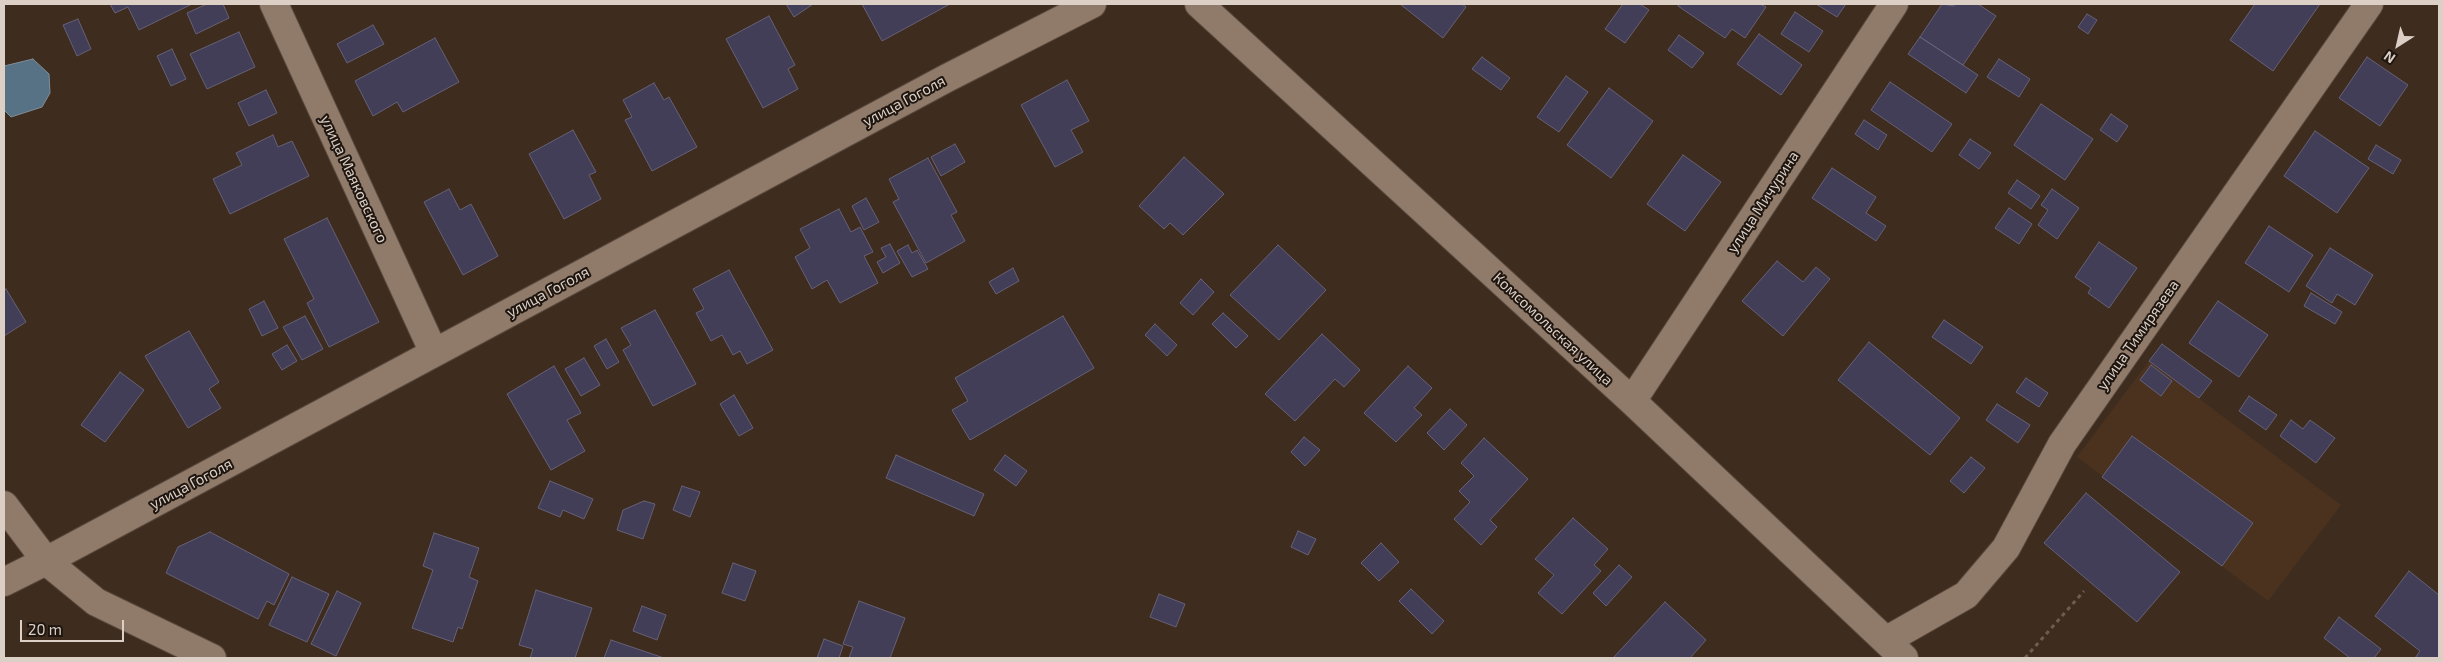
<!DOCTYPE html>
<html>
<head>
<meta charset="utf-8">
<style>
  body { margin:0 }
  #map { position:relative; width:2443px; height:662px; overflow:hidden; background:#3e2c1e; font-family:"Exo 2",sans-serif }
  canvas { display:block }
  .frame { position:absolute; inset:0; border:5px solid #dbcfc6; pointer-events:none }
  .north { position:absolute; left:2373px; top:20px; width:50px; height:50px; -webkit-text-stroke:4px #1f1610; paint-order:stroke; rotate:215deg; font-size:14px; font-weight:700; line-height:20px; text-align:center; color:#dbcfc6 }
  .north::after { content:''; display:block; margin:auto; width:18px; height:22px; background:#dbcfc6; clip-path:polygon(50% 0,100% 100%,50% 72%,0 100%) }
  .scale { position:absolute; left:20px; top:620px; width:104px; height:22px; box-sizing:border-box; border:2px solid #dbcfc6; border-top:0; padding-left:6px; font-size:15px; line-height:18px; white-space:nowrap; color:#dbcfc6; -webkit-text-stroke:4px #1f1610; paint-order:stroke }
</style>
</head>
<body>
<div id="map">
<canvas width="2443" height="662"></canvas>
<div class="frame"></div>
<div class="north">N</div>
<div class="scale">20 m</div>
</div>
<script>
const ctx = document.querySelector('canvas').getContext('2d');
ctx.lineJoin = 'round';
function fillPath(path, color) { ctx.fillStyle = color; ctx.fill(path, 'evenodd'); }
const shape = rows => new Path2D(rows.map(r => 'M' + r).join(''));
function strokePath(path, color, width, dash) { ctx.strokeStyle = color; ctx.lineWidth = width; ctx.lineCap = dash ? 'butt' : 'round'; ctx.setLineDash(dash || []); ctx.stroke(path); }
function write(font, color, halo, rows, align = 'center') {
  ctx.font = font + ' "Exo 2",sans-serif'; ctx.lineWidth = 4; ctx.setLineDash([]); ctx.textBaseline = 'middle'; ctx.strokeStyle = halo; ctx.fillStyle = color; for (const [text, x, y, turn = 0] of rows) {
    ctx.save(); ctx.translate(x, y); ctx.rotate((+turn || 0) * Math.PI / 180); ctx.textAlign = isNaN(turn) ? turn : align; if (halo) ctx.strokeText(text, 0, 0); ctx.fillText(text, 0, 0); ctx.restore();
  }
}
fillPath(shape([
  [2149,361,2341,505,2268,601,2077,457]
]), '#4a321f');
const water = shape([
  [33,59,49,74,50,93,42,107,11,117,4,110,4,66,33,59]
]);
fillPath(water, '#587285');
strokePath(water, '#7f8e98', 1);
const building = shape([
  [110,4,192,4,139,30,128,7,115,13,110,4],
  [207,4,223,4,229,18,196,34,187,13,207,4],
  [786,4,813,4,794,17,786,4],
  [862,4,950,4,882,41,862,4],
  [1400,4,1462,4,1466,7,1443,38,1400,4],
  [1623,4,1640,4,1649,10,1625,43,1605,29,1623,4],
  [1679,4,1760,4,1766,7,1745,38,1732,29,1725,38,1678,6,1679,4],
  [1816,4,1846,4,1837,17,1816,4],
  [1942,4,1954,6,1955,4,1978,4,1996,16,1963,65,1920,37,1942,4],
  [2255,4,2320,4,2273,71,2230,40,2255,4],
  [1795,12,1823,31,1809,52,1781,34,1795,12],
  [2087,14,2097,20,2088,34,2078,27,2087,14],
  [769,16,795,65,788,69,798,89,763,108,726,39,769,16],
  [78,19,91,49,77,56,63,25,78,19],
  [373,25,384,44,347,63,337,44,373,25],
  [239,32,255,67,207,89,190,54,239,32],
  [1759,34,1802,65,1781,95,1737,64,1759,34],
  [1679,35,1704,53,1692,68,1668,50,1679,35],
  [1920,37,1978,75,1966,93,1908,54,1920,37],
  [435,38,459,82,403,112,397,102,373,116,355,81,435,38],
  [172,49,186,79,171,86,157,56,172,49],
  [1482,57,1510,78,1501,90,1472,69,1482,57],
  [2367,57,2408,85,2380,126,2339,98,2367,57],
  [1999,59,2030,79,2019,97,1987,77,1999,59],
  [1566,76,1588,92,1559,132,1537,117,1566,76],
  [1067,80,1089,121,1071,130,1083,152,1055,167,1021,105,1067,80],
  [1890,82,1952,124,1932,152,1871,110,1890,82],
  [654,83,664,100,669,97,697,147,652,171,625,120,632,117,623,100,654,83],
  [1609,88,1653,121,1611,178,1567,145,1609,88],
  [266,90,277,113,249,126,238,103,266,90],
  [2041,104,2093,139,2065,180,2014,145,2041,104],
  [2111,114,2128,126,2117,142,2100,130,2111,114],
  [1864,120,1887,135,1878,150,1855,134,1864,120],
  [573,130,596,172,589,175,601,199,564,219,529,154,573,130],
  [2315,131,2369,168,2337,213,2284,176,2315,131],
  [273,135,278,147,292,141,309,176,230,214,213,179,242,165,236,153,273,135],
  [1970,139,1991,153,1979,169,1959,155,1970,139],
  [955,144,965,162,941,176,931,157,955,144],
  [2376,145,2401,160,2393,174,2368,159,2376,145],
  [1683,155,1721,182,1685,231,1647,204,1683,155],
  [1184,157,1224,194,1183,235,1170,223,1164,229,1139,206,1184,157],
  [928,158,957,212,951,215,965,241,926,263,893,202,899,199,889,179,928,158],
  [1832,168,1876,197,1866,213,1886,226,1876,241,1812,198,1832,168],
  [2017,180,2040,196,2031,209,2008,193,2017,180],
  [449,189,460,210,471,204,498,256,463,275,424,202,449,189],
  [2052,189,2079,208,2057,239,2038,225,2048,210,2041,205,2052,189],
  [866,198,879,222,864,230,852,206,866,198],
  [2009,208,2032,224,2019,244,1995,228,2009,208],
  [839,209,851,232,860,227,873,252,864,256,878,283,840,303,827,280,812,289,795,257,810,248,800,229,839,209],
  [327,218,379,322,329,347,307,303,314,299,284,239,327,218],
  [2269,226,2313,255,2289,292,2245,263,2269,226],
  [2099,242,2137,268,2109,308,2088,293,2091,288,2075,277,2099,242],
  [890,244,900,263,883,273,877,262,886,257,881,248,890,244],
  [908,245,912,253,917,250,928,269,912,277,897,251,908,245],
  [1278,245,1326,290,1279,340,1230,295,1278,245],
  [2330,248,2373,275,2355,305,2337,294,2332,303,2306,286,2330,248],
  [1777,261,1803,282,1816,267,1830,279,1783,336,1742,301,1777,261],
  [1013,268,1019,281,996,294,989,282,1013,268],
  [729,270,773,350,747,364,740,351,733,355,722,335,711,341,696,313,704,309,693,289,729,270],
  [1201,279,1214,292,1193,315,1180,303,1201,279],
  [6,289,26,322,4,336,4,290,6,289],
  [2311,293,2342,312,2335,324,2304,306,2311,293],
  [264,301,278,328,262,336,249,309,264,301],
  [2218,301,2268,335,2239,377,2189,343,2218,301],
  [655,310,696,384,653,406,623,350,631,345,621,328,655,310],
  [1223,313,1248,336,1236,348,1212,324,1223,313],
  [305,316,323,349,302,360,283,327,305,316],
  [1063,316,1094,368,970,440,952,410,968,401,955,378,1063,316],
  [1944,320,1983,347,1971,364,1932,337,1944,320],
  [1155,324,1177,345,1167,356,1145,335,1155,324],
  [189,331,219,382,209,389,221,408,188,428,145,356,189,331],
  [1322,334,1360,370,1344,387,1335,379,1295,421,1265,394,1322,334],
  [606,339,619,362,607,369,594,346,606,339],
  [1869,342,1960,418,1930,455,1838,380,1869,342],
  [2162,344,2212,381,2199,398,2149,361,2162,344],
  [287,345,297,361,282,370,272,354,287,345],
  [584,358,600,385,581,396,565,369,584,358],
  [2151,365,2172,381,2161,396,2140,380,2151,365],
  [554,366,581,413,567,420,585,451,551,470,507,394,554,366],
  [1408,366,1432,388,1414,408,1422,415,1396,442,1364,413,1408,366],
  [120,372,144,390,105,442,81,425,120,372],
  [2026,378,2048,393,2039,407,2016,392,2026,378],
  [734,395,753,428,739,436,720,404,734,395],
  [2249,396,2277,415,2266,430,2239,411,2249,396],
  [1997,404,2030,425,2018,443,1986,420,1997,404],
  [1450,409,1467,425,1444,450,1427,433,1450,409],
  [2291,420,2303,429,2310,420,2335,438,2316,463,2280,436,2291,420],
  [2132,436,2253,523,2222,566,2102,477,2132,436],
  [1304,437,1320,450,1305,466,1291,452,1304,437],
  [1484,438,1528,479,1490,520,1497,527,1481,545,1454,519,1470,502,1459,491,1474,476,1461,463,1484,438],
  [896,455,984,494,974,516,886,478,896,455],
  [1005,455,1027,471,1016,486,994,470,1005,455],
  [1971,457,1985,468,1964,493,1950,481,1971,457],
  [550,481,593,499,584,519,563,510,560,517,538,508,550,481],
  [682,486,700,492,690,517,673,510,682,486],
  [2086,493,2180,572,2137,622,2044,543,2086,493],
  [644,501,655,504,643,539,617,530,623,510,644,501],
  [1573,518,1608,549,1594,565,1601,571,1562,614,1538,593,1554,575,1535,559,1573,518],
  [1298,531,1316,539,1308,555,1291,547,1298,531],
  [210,532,289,574,274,605,267,601,258,619,166,573,178,547,210,532],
  [434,533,479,548,469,577,478,581,462,629,458,627,453,642,412,628,433,570,423,566,434,533],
  [1381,543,1399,562,1379,581,1361,563,1381,543],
  [733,563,756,571,745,601,722,593,733,563],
  [1619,565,1632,577,1606,606,1593,593,1619,565],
  [2409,571,2439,595,2439,658,2415,658,2420,651,2375,616,2409,571],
  [292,577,329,594,307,642,269,625,292,577],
  [1411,589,1444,621,1432,634,1399,601,1411,589],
  [536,590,592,608,575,658,530,658,533,649,519,645,536,590],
  [337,591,361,603,336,656,311,644,337,591],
  [1159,594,1185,604,1176,627,1150,617,1159,594],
  [859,601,905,618,890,658,849,658,853,647,843,644,859,601],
  [1665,602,1706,640,1690,658,1613,658,1665,602],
  [642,606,666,615,657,640,633,631,642,606],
  [2339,617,2381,649,2374,658,2350,658,2324,638,2339,617],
  [824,639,843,646,839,658,817,658,824,639],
  [611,640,664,658,604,658,611,640]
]);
fillPath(building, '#433e57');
strokePath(building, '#666178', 1);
const minor = shape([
  [274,4,434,353],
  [1199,4,1632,401,1904,658],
  [1632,401,1894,4],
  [4,505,46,561,96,602,212,658],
  [4,582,46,561,947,78,1092,4],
  [1887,640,1966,595,2006,548,2062,444,2369,4]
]);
strokePath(minor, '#58483c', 30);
strokePath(shape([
  [2025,658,2084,591]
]), '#6e5e51', 3, [4, 4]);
strokePath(minor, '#907a69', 28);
write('15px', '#dbcfc6', '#1f1610', [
  ["улица Гоголя",904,101,-28],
  ["улица Маяковского",354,179,65],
  ["улица Мичурина",1763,202,-57],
  ["улица Гоголя",548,292,-28],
  ["Комсомольская улица",1553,329,43],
  ["улица Тимирязева",2138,335,-55],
  ["улица Гоголя",191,484,-28]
]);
</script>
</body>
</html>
